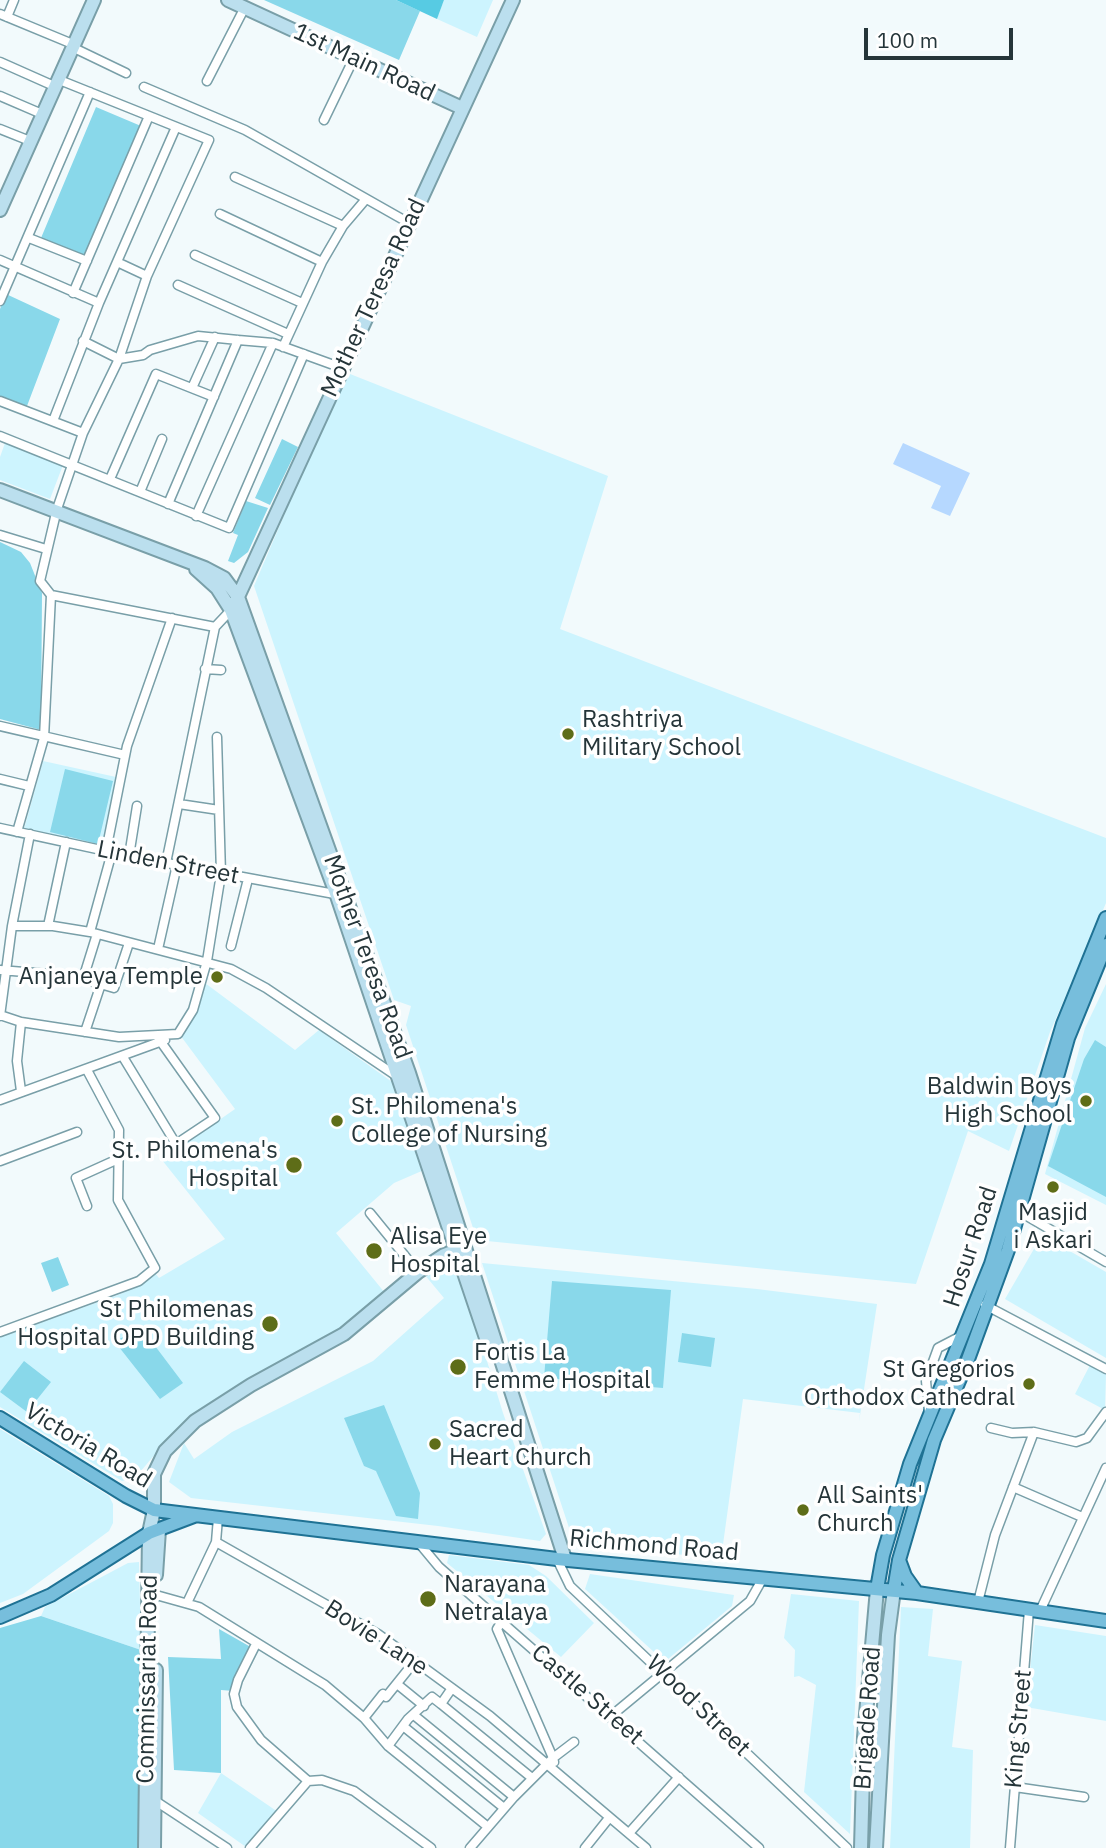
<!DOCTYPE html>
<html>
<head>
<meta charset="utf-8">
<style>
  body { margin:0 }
  #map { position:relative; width:1106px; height:1848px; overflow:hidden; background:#f2fafc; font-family:"IBM Plex Sans",sans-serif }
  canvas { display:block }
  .scale { position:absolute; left:864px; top:28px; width:149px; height:32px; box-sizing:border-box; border:4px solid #253539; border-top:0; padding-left:9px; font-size:21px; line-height:24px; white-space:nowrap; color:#253539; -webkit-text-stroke:5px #fff; paint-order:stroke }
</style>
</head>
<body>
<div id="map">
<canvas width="1106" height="1848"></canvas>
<div class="scale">100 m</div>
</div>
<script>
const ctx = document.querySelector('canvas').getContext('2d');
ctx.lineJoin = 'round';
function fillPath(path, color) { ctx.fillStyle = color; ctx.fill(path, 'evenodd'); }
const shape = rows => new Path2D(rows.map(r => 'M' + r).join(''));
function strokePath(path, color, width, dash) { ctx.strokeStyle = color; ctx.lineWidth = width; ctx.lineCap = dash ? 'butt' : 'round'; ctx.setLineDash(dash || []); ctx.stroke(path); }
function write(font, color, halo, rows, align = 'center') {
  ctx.font = font + ' "IBM Plex Sans",sans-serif'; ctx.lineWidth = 7; ctx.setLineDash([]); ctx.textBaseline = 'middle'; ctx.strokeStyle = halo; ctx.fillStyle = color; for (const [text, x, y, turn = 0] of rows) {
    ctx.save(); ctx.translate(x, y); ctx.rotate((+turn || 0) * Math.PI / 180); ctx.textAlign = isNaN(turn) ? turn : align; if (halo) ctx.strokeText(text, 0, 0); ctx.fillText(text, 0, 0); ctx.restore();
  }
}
fillPath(shape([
  [444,0,493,0,477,37,437,19],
  [345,372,608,476,560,629,1106,838,1106,903,1050,1032,1009,1151,968,1131,916,1284,477,1240,406,1025,411,1006,394,1000,254,586],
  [5,443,63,465,50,499,0,480,0,457],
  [43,761,116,777,103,846,24,829],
  [205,983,295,1050,319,1030,395,1084,424,1170,394,1183,336,1233,385,1293,313,1349,244,1382,168,1439,135,1478,122,1481,0,1407,0,1337,118,1295,144,1283,155,1273,159,1278,225,1239,162,1160,235,1109,180,1035],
  [1106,984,1106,1205,1045,1174,1085,1028],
  [1042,1235,1106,1272,1106,1358,1005,1299],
  [454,1254,503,1413,546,1534,540,1541,438,1526,191,1498,169,1482,184,1443,194,1459,232,1432,373,1361,444,1298,424,1274],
  [482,1263,757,1289,877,1304,859,1422,860,1413,743,1399,721,1559,574,1543],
  [1090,1365,1106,1374,1105,1410,1075,1394],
  [0,1429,109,1496,113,1504,113,1523,109,1531,23,1594,0,1603],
  [449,1555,529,1565,546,1576,594,1623,561,1657,447,1563],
  [139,1562,141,1650,41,1616,45,1607,128,1563],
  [590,1574,734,1595,732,1606,668,1659,655,1653,585,1589],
  [791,1594,859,1601,850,1834,804,1792,816,1685,799,1676,794,1677,795,1650,784,1638],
  [901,1607,933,1609,928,1656,962,1661,952,1747,973,1750,970,1848,890,1848],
  [1035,1625,1106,1636,1106,1721,1026,1707],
  [221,1773,278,1812,246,1847,198,1813]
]), '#cdf4fe');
fillPath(shape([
  [264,0,396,0,420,11,399,60],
  [96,107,141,126,85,257,41,238],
  [6,294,60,319,27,406,0,396,0,309],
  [282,439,298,447,270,505,255,498],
  [246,501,268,508,248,552,234,563,228,561,238,535,233,533],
  [0,542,21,552,30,563,42,593,41,730,0,719],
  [65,769,113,781,98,844,50,832],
  [1095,1040,1106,1047,1106,1197,1048,1166,1084,1059],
  [58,1257,69,1285,52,1292,41,1263],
  [552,1281,671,1290,663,1388,544,1378],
  [140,1326,183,1383,160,1399,115,1342],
  [682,1333,715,1338,711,1367,678,1362],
  [24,1361,51,1382,27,1412,0,1392],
  [384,1405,420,1493,418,1519,396,1516,376,1471,364,1466,344,1418],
  [41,1616,141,1650,139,1848,0,1848,0,1628],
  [219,1629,256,1650,234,1691,221,1690,221,1773,174,1770,168,1657,221,1659]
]), '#89d8ea');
fillPath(shape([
  [396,0,444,0,437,19]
]), '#57cbe3');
fillPath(shape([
  [903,443,970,473,950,516,931,508,941,486,893,464]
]), '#b6d8ff');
const street = shape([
  [0,14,75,45],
  [7,17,14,0],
  [74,48,126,73],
  [0,62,54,86],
  [207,81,245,7],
  [144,87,245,130,409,223],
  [0,96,42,114],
  [324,120,354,58],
  [0,129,30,141],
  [235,177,343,226,322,262,283,347],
  [220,214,322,262],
  [343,226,366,199],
  [29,238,87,261],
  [195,255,302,303],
  [0,260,99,303],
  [117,262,147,276],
  [178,285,288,334],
  [73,293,149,116],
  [0,301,90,92],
  [83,341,119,359,143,355,150,350,198,336,238,340,273,343,342,368],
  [192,388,215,337],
  [0,401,83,433],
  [53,421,99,303,176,127],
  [0,436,229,528,304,354],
  [110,479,156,374,214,397],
  [140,492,162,439],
  [168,504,238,340],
  [196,516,273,343],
  [0,535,46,549],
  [51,595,215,627],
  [205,669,221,670],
  [0,726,125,755],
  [0,779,29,786],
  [179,804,219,810],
  [0,828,129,856,340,895],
  [17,832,44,738,51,595,40,581,57,509,83,433,119,359,147,276,209,140,57,79],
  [106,851,127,746,172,618],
  [129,856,137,806],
  [166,863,215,627,231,610],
  [12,926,30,834],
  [48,926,66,842],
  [90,932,112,852],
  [231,946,248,879],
  [158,949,177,865],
  [0,970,73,976,114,988,129,943],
  [83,979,97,934],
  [0,1015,21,1022,119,1037,178,1034,193,1010,207,961,221,874,217,737],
  [0,1016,12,926,53,926,90,932,231,969,266,988,398,1077],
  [85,1032,101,984],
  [123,1057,176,1144,215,1118,161,1042],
  [21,1091,17,1061,21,1022],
  [0,1100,165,1040],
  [0,1161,77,1132],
  [87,1206,76,1178,118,1159],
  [1020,1212,1106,1262],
  [370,1213,418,1272],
  [985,1305,1106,1369],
  [0,1332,139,1281,155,1268,118,1200,119,1130,87,1070],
  [929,1413,926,1381,938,1348,963,1335],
  [991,1428,1012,1433,1034,1432,1076,1442,1087,1438,1106,1412],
  [1013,1487,1082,1517],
  [218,1518,216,1542,378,1634,490,1716,646,1848],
  [419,1543,439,1567,759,1848],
  [557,1559,570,1586,847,1848],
  [156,1595,199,1607,325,1685,364,1718,388,1746,488,1827],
  [978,1602,995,1535,1034,1432],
  [187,1603,216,1542],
  [1040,1611,1106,1468],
  [397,1684,424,1706],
  [441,1704,532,1778],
  [415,1716,514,1797],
  [611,1716,750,1601,763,1578],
  [364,1718,383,1694,386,1697,415,1661],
  [403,1726,504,1808],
  [388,1746,408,1719,432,1697,441,1704,452,1688],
  [554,1762,553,1758,574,1742],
  [308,1781,322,1780,354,1791,431,1848],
  [1015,1787,1084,1797],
  [151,1798,227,1848],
  [630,1832,679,1777],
  [250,1848,308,1781,261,1740,237,1707,234,1694,238,1680,256,1644],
  [470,1848,514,1797,553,1758,497,1629,502,1621],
  [585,1848,609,1818],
  [1010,1848,1029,1610]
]);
const secondary = shape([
  [228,0,462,108],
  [0,210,94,0],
  [0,490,205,568,224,578,238,597,409,1073,565,1559],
  [196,569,217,588,231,610,337,896,486,1338],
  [236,601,513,0],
  [156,1575,159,1530],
  [145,1848,149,1533,154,1510,154,1474,165,1451,195,1421,251,1385,344,1334,418,1272,444,1255,462,1248],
  [154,1848,156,1670],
  [861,1848,864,1737,877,1589],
  [876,1848,888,1635,894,1590]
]);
const primary = shape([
  [0,1418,126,1496,154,1510,557,1559,917,1593,1106,1621],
  [899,1560,905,1576,917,1593],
  [877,1589,883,1555,910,1464,991,1264,1063,1024,1106,918],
  [894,1590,899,1560,934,1440,967,1362,1008,1250,1068,1038,1106,945],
  [0,1617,51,1595,149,1533,194,1516]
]);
strokePath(street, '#799fa8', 11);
strokePath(secondary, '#799fa8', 16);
strokePath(primary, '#1f7294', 16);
strokePath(street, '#fff', 8);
strokePath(secondary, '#bbdfee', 12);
strokePath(primary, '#77bedc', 12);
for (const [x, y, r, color] of [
  [568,734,7,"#5e6d18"],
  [217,977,7,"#5e6d18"],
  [1086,1101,7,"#5e6d18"],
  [337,1121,7,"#5e6d18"],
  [294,1165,9,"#5e6d18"],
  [1053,1187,7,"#5e6d18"],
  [374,1251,9,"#5e6d18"],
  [270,1324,9,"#5e6d18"],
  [458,1367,9,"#5e6d18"],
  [1029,1384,7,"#5e6d18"],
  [435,1444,7,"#5e6d18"],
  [803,1510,7,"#5e6d18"],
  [428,1599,9,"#5e6d18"]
]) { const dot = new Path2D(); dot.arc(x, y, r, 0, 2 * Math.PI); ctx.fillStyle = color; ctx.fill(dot); strokePath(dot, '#fff', 2.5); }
write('24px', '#253539', '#fff', [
  ["1st Main Road",364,63,25],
  ["Mother Teresa Road",374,298,-65],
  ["Linden Street",168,863,11],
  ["Mother Teresa Road",367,957,70],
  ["Hosur Road",971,1247,-72],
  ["Victoria Road",88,1446,31],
  ["Richmond Road",654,1546,5],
  ["Bovie Lane",376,1638,33],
  ["Commissariat Road",148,1679,-89],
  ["Castle Street",587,1695,41],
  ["Wood Street",698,1706,44],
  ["Brigade Road",868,1718,-86],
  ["King Street",1019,1729,-85]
]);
write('24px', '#253539', '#fff', [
  ["Rashtriya",582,720],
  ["Military School",582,748],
  ["Anjaneya Temple",203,977,"right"],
  ["Baldwin Boys",1072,1087,"right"],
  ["High School",1072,1115,"right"],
  ["St. Philomena's",351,1107],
  ["College of Nursing",351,1135],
  ["St. Philomena's",278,1151,"right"],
  ["Hospital",278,1179,"right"],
  ["Masjid",1053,1213,"center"],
  ["i Askari",1053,1241,"center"],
  ["Alisa Eye",390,1237],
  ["Hospital",390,1265],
  ["St Philomenas",254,1310,"right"],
  ["Hospital OPD Building",254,1338,"right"],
  ["Fortis La",474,1353],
  ["Femme Hospital",474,1381],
  ["St Gregorios",1015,1370,"right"],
  ["Orthodox Cathedral",1015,1398,"right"],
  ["Sacred",449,1430],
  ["Heart Church",449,1458],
  ["All Saints'",817,1496],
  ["Church",817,1524],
  ["Narayana",444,1585],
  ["Netralaya",444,1613]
], 'left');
</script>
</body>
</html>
